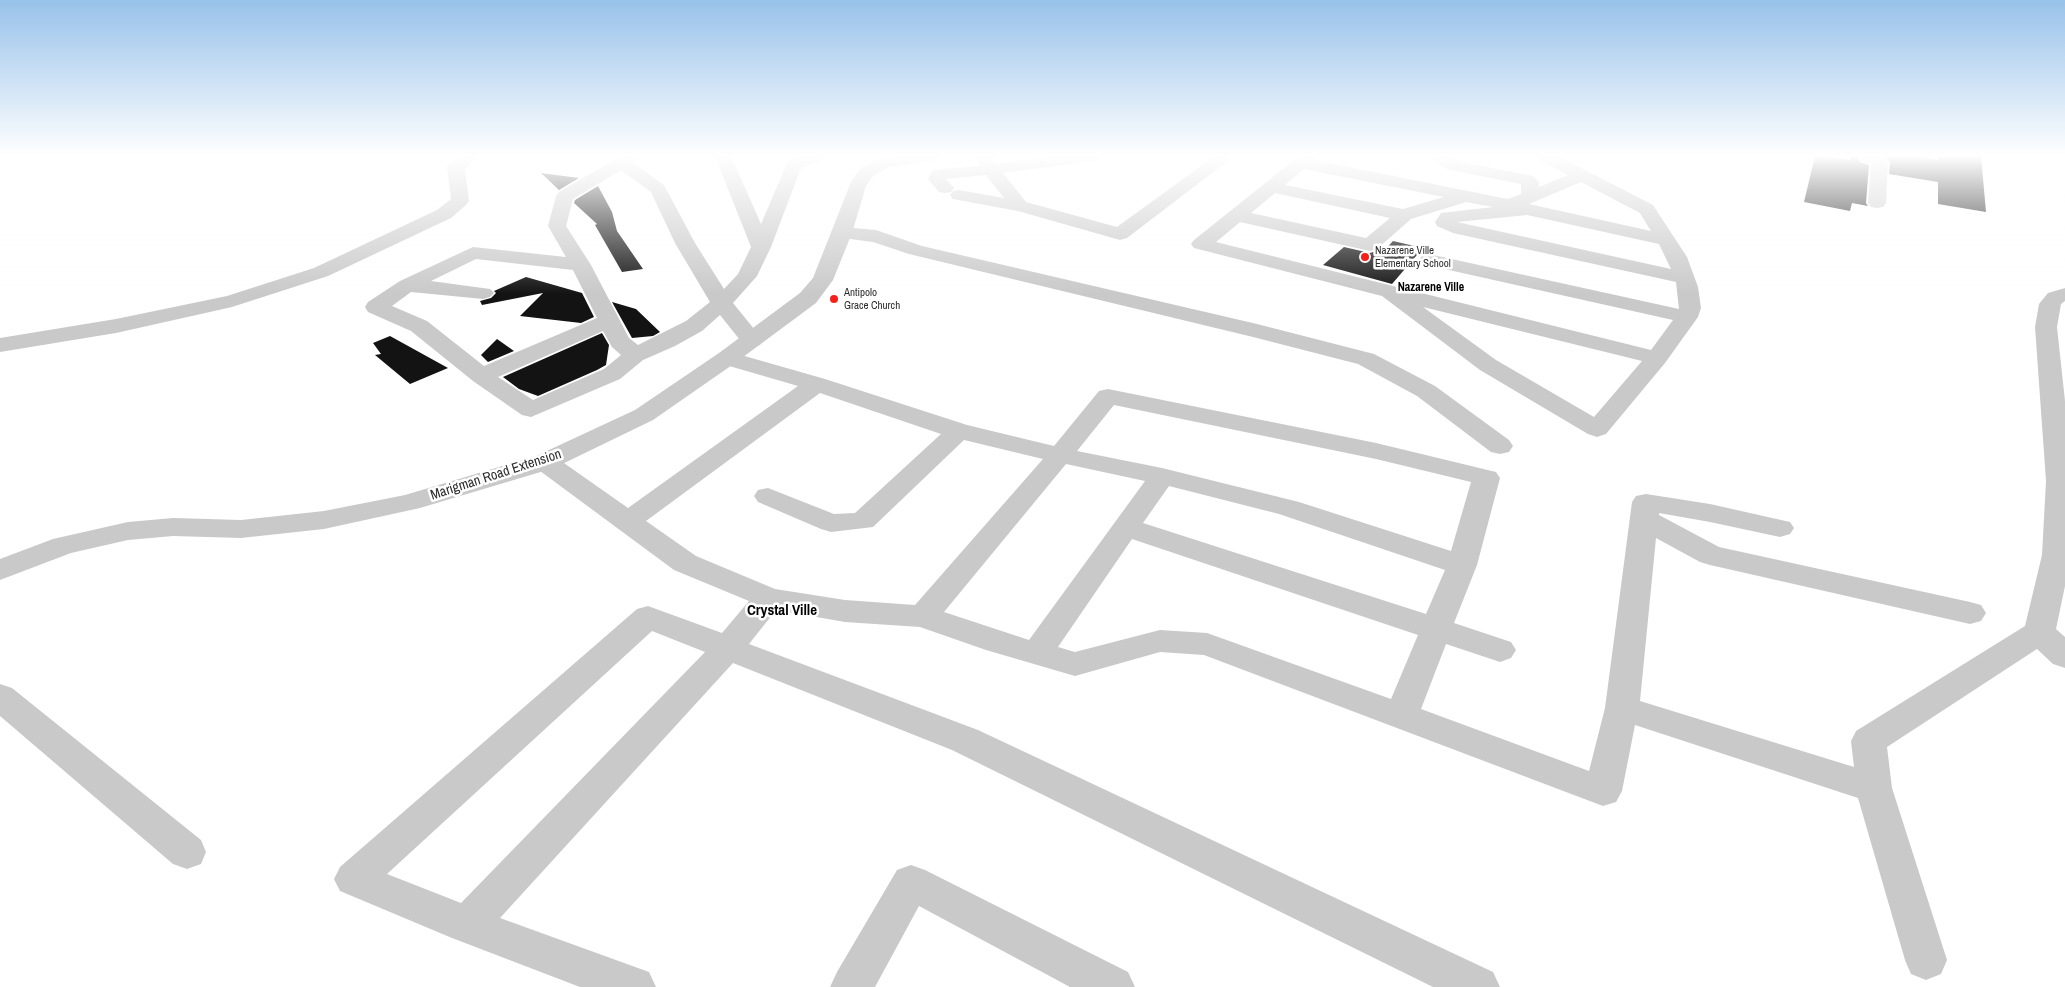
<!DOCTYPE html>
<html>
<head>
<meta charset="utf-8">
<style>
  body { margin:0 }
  canvas { display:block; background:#fff }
</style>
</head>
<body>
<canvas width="2065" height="987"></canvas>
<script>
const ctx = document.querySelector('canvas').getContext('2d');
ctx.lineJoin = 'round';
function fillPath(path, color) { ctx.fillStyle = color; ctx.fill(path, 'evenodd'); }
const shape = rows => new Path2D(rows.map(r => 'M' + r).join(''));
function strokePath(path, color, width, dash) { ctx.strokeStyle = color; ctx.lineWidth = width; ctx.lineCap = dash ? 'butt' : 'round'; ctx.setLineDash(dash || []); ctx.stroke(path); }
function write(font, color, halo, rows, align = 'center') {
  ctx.font = font + ' "Archivo Narrow",sans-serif'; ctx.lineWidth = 5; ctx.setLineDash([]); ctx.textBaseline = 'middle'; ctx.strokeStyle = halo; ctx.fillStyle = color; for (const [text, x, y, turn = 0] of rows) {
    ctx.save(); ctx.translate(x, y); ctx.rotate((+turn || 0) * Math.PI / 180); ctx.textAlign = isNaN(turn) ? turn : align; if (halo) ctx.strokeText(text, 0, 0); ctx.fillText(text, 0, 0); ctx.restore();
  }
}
fillPath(shape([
  [1815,156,1850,160,1851,156,1857,156,1860,162,1869,165,1866,203,1868,206,1852,203,1850,211,1804,202],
  [1884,156,1916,156,1938,160,1938,156,1981,156,1986,212,1938,204,1938,182,1889,174,1890,162],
  [541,173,579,178,559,190],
  [598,186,612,212,617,231,643,269,622,272,595,225,597,224,574,203,575,200],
  [1393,241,1423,248,1392,284,1323,265,1344,247,1370,253,1376,251,1382,253],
  [526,277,582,293,594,317,581,323,520,316,543,293,482,305,480,301,491,298,496,293,494,291],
  [612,302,636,309,660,332,653,336,632,338],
  [602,333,609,345,606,365,597,370,538,396,519,389,503,377],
  [390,336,448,368,410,384,375,355,381,354,373,343],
  [497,339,514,351,488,362,481,355]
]), '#131313');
fillPath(shape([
  [460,156,479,156,465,169,469,201,466,205,451,218,328,276,232,307,116,333,0,352,0,338,116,319,227,296,314,268,437,210,451,199,447,167,460,156],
  [621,156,641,156,633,163,664,185,695,243,724,289,738,274,751,247,715,156,731,156,761,224,788,161,801,156,824,156,822,160,801,168,771,247,757,276,733,303,763,340,760,345,752,347,744,345,720,315,702,331,675,346,643,360,620,379,531,417,522,415,473,381,411,331,368,312,365,307,368,302,400,281,473,247,566,257,548,226,556,196,559,192,621,156],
  [621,170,651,192,675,243,710,302,686,321,638,345,629,338,591,265,566,226,573,199,621,170],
  [476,259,573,270,597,318,484,366,427,321,392,306,411,292,483,299,490,297,494,293,490,289,431,281,476,259],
  [603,331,612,347,621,355,604,369,533,400,498,377,603,331],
  [975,156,991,156,996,164,1056,156,1100,156,1098,160,1092,161,1003,173,1026,202,1117,227,1212,158,1212,156,1228,156,1229,160,1127,238,1120,240,1018,211,953,199,950,195,953,191,959,190,1004,198,986,175,946,179,954,188,951,192,945,193,939,192,928,179,933,170,980,166,975,156],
  [1299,156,1316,156,1313,160,1508,199,1521,194,1521,184,1446,169,1430,156,1449,156,1457,161,1533,176,1539,182,1539,187,1568,175,1539,160,1537,156,1558,156,1653,205,1687,257,1698,287,1701,308,1698,317,1665,363,1606,434,1597,437,1588,434,1480,370,1382,296,1194,248,1191,244,1194,240,1299,156],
  [1304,169,1444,197,1403,209,1285,185,1304,169],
  [1581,182,1640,213,1651,231,1529,204,1581,182],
  [1275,193,1390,218,1366,238,1251,213,1275,193],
  [1466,202,1493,207,1441,213,1435,222,1437,226,1453,233,1676,282,1679,309,1429,254,1422,256,1419,260,1422,264,1673,320,1651,350,1216,242,1240,222,1370,251,1377,249,1411,219,1466,202],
  [1527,215,1659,244,1671,269,1457,222,1527,215],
  [1423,307,1642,361,1594,417,1496,360,1423,307],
  [1859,156,1881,156,1888,162,1886,203,1883,207,1877,208,1871,207,1868,203,1871,164,1861,160,1859,156],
  [842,227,876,230,922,246,1257,324,1374,354,1435,386,1509,440,1513,446,1509,452,1500,454,1491,452,1417,396,1358,364,1253,337,909,254,873,242,835,237,832,233,835,229,842,227],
  [2065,288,2065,301,2061,304,2057,327,2065,401,2065,586,2056,629,2065,637,2065,668,2053,664,2037,649,1887,747,1892,788,1947,960,1941,974,1926,980,1911,974,1905,960,1858,798,1635,725,1622,791,1616,802,1603,806,1204,655,1160,652,1075,676,986,650,920,627,845,622,776,610,749,644,978,730,1493,972,1500,987,1433,987,952,750,733,663,500,918,649,972,656,987,580,987,452,938,340,891,334,879,340,867,637,609,648,606,722,633,749,601,674,570,536,468,532,462,536,456,545,454,554,456,628,508,798,386,719,363,715,358,719,353,727,351,825,379,967,425,1054,446,1099,391,1108,389,1376,443,1496,472,1500,478,1477,565,1454,623,1511,642,1516,650,1511,658,1500,662,1446,644,1421,709,1589,771,1605,708,1632,502,1636,496,1646,494,1710,504,1790,522,1794,528,1790,534,1780,537,1710,522,1659,513,1659,515,1719,547,1970,602,1981,605,1986,613,1981,621,1970,624,1710,565,1700,562,1656,538,1640,701,1854,767,1851,741,1856,731,2025,626,2042,555,2046,481,2035,327,2039,304,2048,293,2065,288],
  [820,393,941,434,855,513,834,514,768,488,758,490,754,496,758,502,821,529,831,532,873,527,964,440,1043,459,915,605,845,600,775,589,696,556,646,521,820,393],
  [1114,405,1376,459,1471,482,1451,551,1299,502,1162,468,1077,451,1114,405],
  [1066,464,1145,481,1029,640,944,612,1066,464],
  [1169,486,1279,514,1445,570,1426,614,1143,523,1169,486],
  [1132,539,1418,635,1391,699,1207,633,1160,630,1075,652,1058,647,1132,539],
  [652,631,705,652,461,903,387,874,652,631],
  [0,684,12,688,201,840,206,852,201,864,187,869,173,864,0,716,0,684],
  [911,865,925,870,1128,972,1135,987,1070,987,919,906,875,987,830,987,837,972,897,870,911,865]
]), '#c9c9c9');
fillPath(shape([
  [898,156,939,156,937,160,931,161,889,167,873,176,866,186,852,233,833,280,816,303,735,363,653,420,554,468,420,508,324,529,241,538,173,536,128,540,71,553,0,580,0,559,53,539,128,522,173,518,241,520,324,511,405,495,536,456,635,410,719,353,800,293,813,278,851,182,861,168,879,159,898,156]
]), '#c9c9c9');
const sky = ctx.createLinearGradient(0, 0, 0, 294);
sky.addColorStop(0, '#98c2ea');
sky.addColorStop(0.53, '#fff');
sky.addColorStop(1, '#ffffff00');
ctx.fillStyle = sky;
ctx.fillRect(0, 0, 2065, 294);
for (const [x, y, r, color] of [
  [1365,257,5,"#f61f1a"],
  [834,299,5,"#f61f1a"]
]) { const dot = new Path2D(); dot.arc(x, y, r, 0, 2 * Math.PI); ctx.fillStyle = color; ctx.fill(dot); strokePath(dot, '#fff', 2); }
write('11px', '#2c2c2c', '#fff', [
  ["Nazarene Ville",1375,251],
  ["Elementary School",1375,264],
  ["Antipolo",844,293],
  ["Grace Church",844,306]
], 'left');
write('bold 12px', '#000', '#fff', [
  ["Nazarene Ville",1431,288]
]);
write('14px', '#2c2c2c', '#fff', [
  ["Marigman Road Extension",496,475,-18]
]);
write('bold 15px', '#000', '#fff', [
  ["Crystal Ville",782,611]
]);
</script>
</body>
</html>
